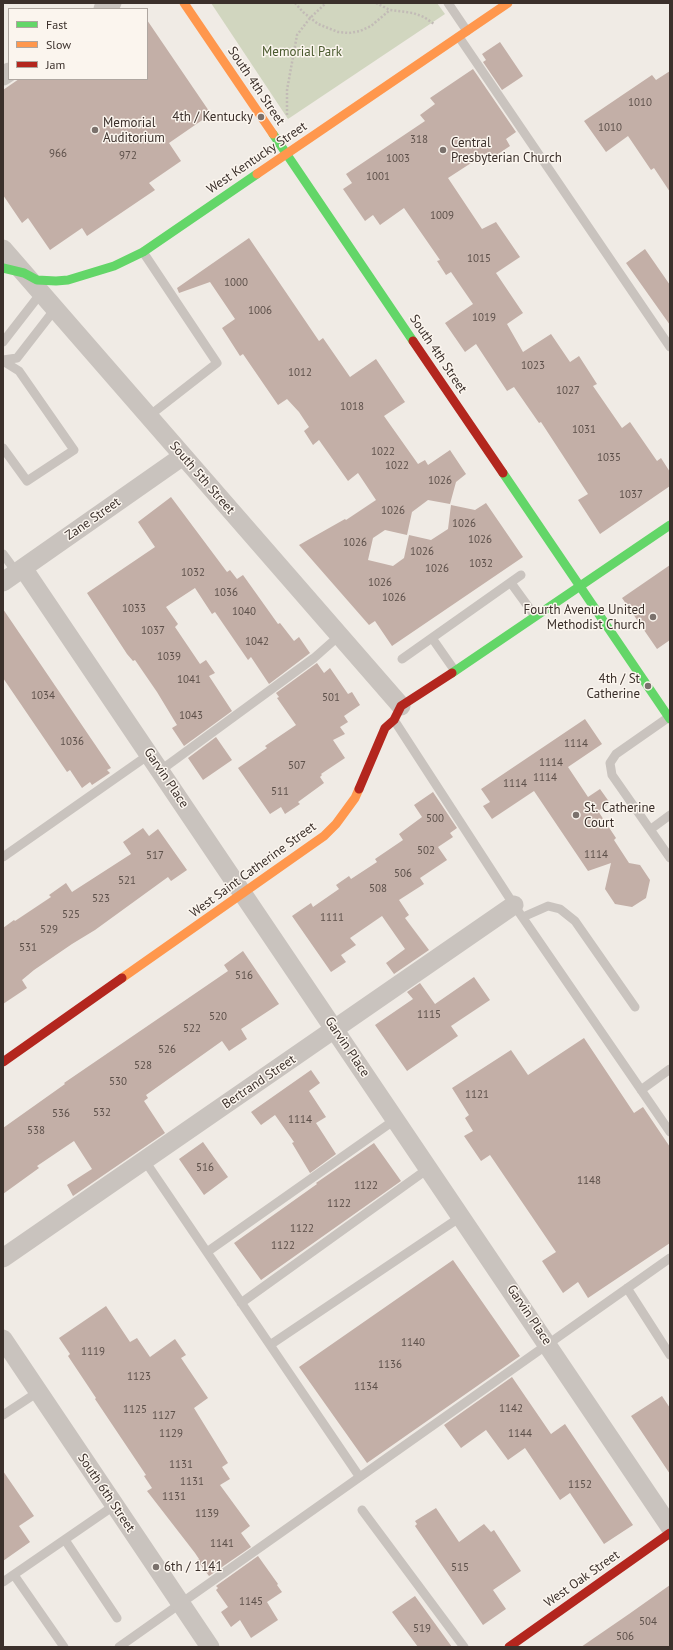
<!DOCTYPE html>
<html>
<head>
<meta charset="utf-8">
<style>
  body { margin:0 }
  #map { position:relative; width:673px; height:1650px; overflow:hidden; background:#f0ebe5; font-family:"PT Sans",sans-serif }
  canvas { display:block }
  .frame { position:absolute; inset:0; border:4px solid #3b302b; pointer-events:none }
  .legend { position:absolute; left:8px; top:8px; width:140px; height:72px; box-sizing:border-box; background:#fbf5ee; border:1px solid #aea6a0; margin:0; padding:5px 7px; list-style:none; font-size:12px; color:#3b302b }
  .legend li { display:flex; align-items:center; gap:8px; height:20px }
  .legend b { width:20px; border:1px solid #aea6a0 }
</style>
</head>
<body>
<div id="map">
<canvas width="673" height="1650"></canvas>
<div class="frame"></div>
<ul class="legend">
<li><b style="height:5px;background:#63d668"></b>Fast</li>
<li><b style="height:5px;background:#ff974d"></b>Slow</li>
<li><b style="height:5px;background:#b3261e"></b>Jam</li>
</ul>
</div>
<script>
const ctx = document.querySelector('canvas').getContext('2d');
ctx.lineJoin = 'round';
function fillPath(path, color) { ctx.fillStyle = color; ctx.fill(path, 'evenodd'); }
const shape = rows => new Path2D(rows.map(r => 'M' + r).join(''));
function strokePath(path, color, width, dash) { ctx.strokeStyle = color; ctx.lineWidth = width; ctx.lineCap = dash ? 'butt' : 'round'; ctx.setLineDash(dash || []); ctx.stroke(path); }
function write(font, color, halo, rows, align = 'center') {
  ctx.font = font + ' "PT Sans",sans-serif'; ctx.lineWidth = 3; ctx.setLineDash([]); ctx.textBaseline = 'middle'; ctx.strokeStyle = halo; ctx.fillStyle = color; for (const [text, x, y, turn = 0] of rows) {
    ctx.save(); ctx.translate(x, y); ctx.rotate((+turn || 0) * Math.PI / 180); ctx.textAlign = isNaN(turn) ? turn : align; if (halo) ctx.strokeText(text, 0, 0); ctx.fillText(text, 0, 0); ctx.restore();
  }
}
fillPath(shape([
  [211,3,437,3,445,14,288,119]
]), '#d1d6bf');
fillPath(shape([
  [147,20,211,114,169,143,181,161,149,183,155,190,87,236,82,228,50,250,28,218,22,223,3,195,3,90,19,79,147,79],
  [500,42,523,76,502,90,483,62,486,60,482,54],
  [473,69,516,132,506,139,510,146,489,160,485,154,448,178,482,229,496,222,520,257,496,273,523,313,507,324,523,352,551,334,570,362,579,356,597,384,593,386,622,428,630,422,657,461,661,458,670,472,670,486,600,534,578,500,588,494,541,422,539,423,514,387,507,391,476,344,465,352,445,323,473,304,451,272,446,275,437,261,440,260,404,208,380,225,373,215,365,221,343,189,352,183,346,174,425,121,420,115,435,104,430,98],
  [670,71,670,192,654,168,651,170,628,136,606,152,584,121,652,75,656,80],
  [249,238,319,341,323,338,350,377,376,359,405,402,384,416,418,464,425,460,428,465,450,450,466,474,456,482,450,504,428,500,412,512,407,535,385,530,373,538,368,560,393,566,404,558,409,535,431,540,448,529,451,505,475,510,486,503,523,557,392,646,375,621,369,625,299,545,345,519,346,520,376,500,358,473,348,481,319,440,313,445,304,431,309,427,299,412,287,399,278,405,243,354,240,356,222,328,235,319,210,282,179,293,177,288],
  [645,249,670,285,670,325,626,263],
  [171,497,227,572,230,570,237,579,243,575,278,624,280,623,294,641,299,637,310,653,269,684,251,657,248,660,215,612,212,614,195,588,166,607,178,624,175,627,200,664,206,660,215,673,209,676,232,711,184,746,172,728,177,725,157,692,135,660,133,661,127,654,87,593,155,547,138,522],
  [670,565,670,640,657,649,622,598],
  [3,609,111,768,107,770,110,773,92,785,90,782,82,788,70,770,67,772,3,678],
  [317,663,324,673,330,668,348,694,352,692,360,705,344,716,348,722,340,727,345,734,333,740,345,758,321,774,322,775,320,777,324,783,298,802,300,804,285,814,281,807,270,814,238,768,267,748,265,746,296,725,277,698,279,697,276,693],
  [585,719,602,744,568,767,588,797,600,789,610,803,598,811,616,838,614,840,629,863,640,865,650,880,646,898,632,907,615,904,605,889,611,863,588,871,534,791,492,819,483,806,490,802,481,789],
  [216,737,232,760,203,780,188,758],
  [433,792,457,828,450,833,453,837,438,847,447,860,420,878,424,884,399,900,409,915,405,918,429,950,394,974,386,963,405,949,382,916,350,938,356,945,341,955,346,962,331,972,292,916,311,903,313,907,339,889,336,885,349,876,351,879,377,862,375,859,403,840,399,834,422,817,414,805],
  [143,828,149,836,158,829,187,870,171,881,168,877,95,930,72,944,34,970,22,980,27,988,3,1004,3,928,14,920,15,921,51,897,49,895,66,883,72,892,131,854,123,842],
  [243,951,279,1004,241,1029,247,1039,229,1051,222,1041,146,1095,148,1098,144,1101,165,1133,73,1196,67,1185,92,1169,74,1141,37,1166,39,1168,3,1194,3,1128,65,1084,64,1083,228,971,224,965],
  [474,977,490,1000,451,1026,458,1036,407,1071,375,1025,413,999,407,992,420,983,435,1004],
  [584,1038,634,1113,643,1107,670,1147,670,1243,588,1298,578,1282,563,1293,542,1261,556,1252,490,1155,481,1161,464,1136,473,1131,465,1118,469,1115,452,1088,511,1050,528,1075],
  [311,1070,320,1083,309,1091,326,1117,316,1123,336,1154,310,1173,292,1143,294,1142,275,1115,261,1125,251,1112],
  [203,1142,228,1177,204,1195,179,1159],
  [374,1143,401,1181,261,1280,234,1243,317,1184,316,1183],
  [453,1260,520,1356,367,1463,299,1367],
  [106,1306,130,1342,137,1338,150,1357,175,1339,186,1355,181,1358,208,1398,194,1408,228,1463,222,1467,230,1479,220,1485,250,1526,241,1533,251,1547,209,1576,197,1560,199,1559,195,1553,147,1491,152,1488,144,1476,146,1475,95,1399,96,1398,68,1356,70,1354,59,1338],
  [512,1377,551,1434,565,1424,633,1525,604,1544,570,1493,560,1500,525,1448,508,1460,486,1430,461,1448,444,1425],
  [662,1396,670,1408,670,1474,631,1416],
  [3,1471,34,1516,19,1526,30,1542,3,1561],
  [436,1508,459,1542,484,1524,491,1532,494,1530,521,1571,493,1590,506,1609,483,1625,415,1526,417,1524,415,1521],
  [258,1556,278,1584,277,1585,282,1592,267,1602,278,1620,251,1638,240,1620,231,1627,221,1612,228,1607,216,1590,218,1588,216,1586],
  [670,1585,670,1647,581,1647,629,1614],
  [415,1596,452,1647,418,1647,392,1612]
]), '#c3afa7');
strokePath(shape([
  [295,3,303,12,318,24,338,32,349,33,360,31,371,26,390,10],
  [376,3,390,10,413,13,424,17,434,24],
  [287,115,287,90,297,35,310,18,326,3]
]), '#c2bbb6', 2.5, [2, 2]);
strokePath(shape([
  [448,3,467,31],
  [459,37,670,347],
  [143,252,217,363,149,416],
  [3,342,41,293],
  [3,360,17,358,55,309],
  [3,361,19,371,74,450,27,481,3,448],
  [3,554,17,573],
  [511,583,535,616],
  [432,638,455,671],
  [402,659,521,575],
  [669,717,616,754,610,763,612,775,670,858],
  [394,720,514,905,670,1132],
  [161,770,314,658,340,635],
  [651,829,670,815],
  [3,857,150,754],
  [523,917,548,906,560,909,575,921,635,1007],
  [641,1090,670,1069],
  [145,1161,359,1476],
  [207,1252,396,1119],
  [627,1288,670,1355],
  [241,1303,429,1168],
  [270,1345,462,1216],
  [3,1415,38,1392],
  [362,1510,464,1647],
  [65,1540,117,1618],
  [14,1575,64,1647],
  [3,1582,115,1505],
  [119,1647,670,1258]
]), '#c9c3be', 9);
strokePath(shape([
  [103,9,112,3],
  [3,76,9,72],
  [3,249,401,706],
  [23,568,670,1527],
  [3,582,183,456],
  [3,1258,514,905],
  [3,1339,210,1647]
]), '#c9c3be', 19);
strokePath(shape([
  [273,134,413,341],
  [3,268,24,273,37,280,56,281,68,280,114,266,143,252,257,174],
  [503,473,670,719],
  [452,673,670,525]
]), '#63d668', 9);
strokePath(shape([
  [184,3,273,134],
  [257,174,508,3],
  [122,978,324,836,336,824,355,798,359,789]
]), '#ff974d', 9);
strokePath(shape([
  [413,341,503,473],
  [359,789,385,728,394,720,401,706,452,673],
  [3,1062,122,978],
  [509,1647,670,1533]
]), '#b3261e', 9);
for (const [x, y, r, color] of [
  [261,117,4,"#7a716c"],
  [95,130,4,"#7a716c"],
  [443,150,4,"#7a716c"],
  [653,617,4,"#7a716c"],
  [648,686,4,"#7a716c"],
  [576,815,4,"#7a716c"],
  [156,1567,4,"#7a716c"]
]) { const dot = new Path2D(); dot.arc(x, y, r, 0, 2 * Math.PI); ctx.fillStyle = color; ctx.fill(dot); strokePath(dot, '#fbf5ee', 1.5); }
write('11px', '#5d504a', null, [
  ["1010",640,103],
  ["1010",610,128],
  ["318",419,140],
  ["966",58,154],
  ["972",128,156],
  ["1003",398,159],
  ["1001",378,177],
  ["1009",442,216],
  ["1015",479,259],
  ["1000",236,283],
  ["1006",260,311],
  ["1019",484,318],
  ["1023",533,366],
  ["1012",300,373],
  ["1027",568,391],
  ["1018",352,407],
  ["1031",584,430],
  ["1022",383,452],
  ["1035",609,458],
  ["1022",397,466],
  ["1026",440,481],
  ["1037",631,495],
  ["1026",393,511],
  ["1026",464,524],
  ["1026",480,540],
  ["1026",355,543],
  ["1026",422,552],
  ["1032",481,564],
  ["1026",437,569],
  ["1032",193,573],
  ["1026",380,583],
  ["1036",226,593],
  ["1026",394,598],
  ["1033",134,609],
  ["1040",244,612],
  ["1037",153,631],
  ["1042",257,642],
  ["1039",169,657],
  ["1041",189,680],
  ["1034",43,696],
  ["501",331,698],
  ["1043",191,716],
  ["1036",72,742],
  ["1114",576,744],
  ["1114",551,763],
  ["507",297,766],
  ["1114",545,778],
  ["1114",515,784],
  ["511",280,792],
  ["500",435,819],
  ["502",426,851],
  ["1114",596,855],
  ["517",155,856],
  ["506",403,874],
  ["521",127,881],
  ["508",378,889],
  ["523",101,899],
  ["525",71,915],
  ["1111",332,918],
  ["529",49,930],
  ["531",28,948],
  ["516",244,976],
  ["1115",429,1015],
  ["520",218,1017],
  ["522",192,1029],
  ["526",167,1050],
  ["528",143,1066],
  ["530",118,1082],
  ["1121",477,1095],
  ["532",102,1113],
  ["536",61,1114],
  ["1114",300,1120],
  ["538",36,1131],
  ["516",205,1168],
  ["1148",589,1181],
  ["1122",366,1186],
  ["1122",339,1204],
  ["1122",302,1229],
  ["1122",283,1246],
  ["1140",413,1343],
  ["1119",93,1352],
  ["1136",390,1365],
  ["1123",139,1377],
  ["1134",366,1387],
  ["1142",511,1409],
  ["1125",135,1410],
  ["1127",164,1416],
  ["1129",171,1434],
  ["1144",520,1434],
  ["1131",181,1465],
  ["1131",192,1482],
  ["1152",580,1485],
  ["1131",174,1497],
  ["1139",207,1514],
  ["1141",222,1544],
  ["515",460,1568],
  ["1145",251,1602],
  ["504",648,1622],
  ["519",422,1629],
  ["506",625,1637]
]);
write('13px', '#4a5a2e', '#fbf5ee', [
  ["Memorial Park",302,52]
]);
write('13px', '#3b302b', '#fbf5ee', [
  ["South 4th Street",256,86,56],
  ["West Kentucky Street",257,158,-34],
  ["South 4th Street",438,354,56],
  ["South 5th Street",202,478,49],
  ["Zane Street",93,519,-35],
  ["Garvin Place",166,778,56],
  ["West Saint Catherine Street",253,870,-36],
  ["Garvin Place",347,1047,56],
  ["Bertrand Street",259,1082,-34],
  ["Garvin Place",529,1315,56],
  ["South 6th Street",106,1493,56],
  ["West Oak Street",582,1579,-35]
]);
write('13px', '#3b302b', '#fbf5ee', [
  ["4th / Kentucky",253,117,"right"],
  ["Memorial",103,123],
  ["Auditorium",103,138],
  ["Central",451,143],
  ["Presbyterian Church",451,158],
  ["Fourth Avenue United",645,610,"right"],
  ["Methodist Church",645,625,"right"],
  ["4th / St",640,679,"right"],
  ["Catherine",640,694,"right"],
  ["St. Catherine",584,808],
  ["Court",584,823],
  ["6th / 1141",164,1567]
], 'left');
</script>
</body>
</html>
